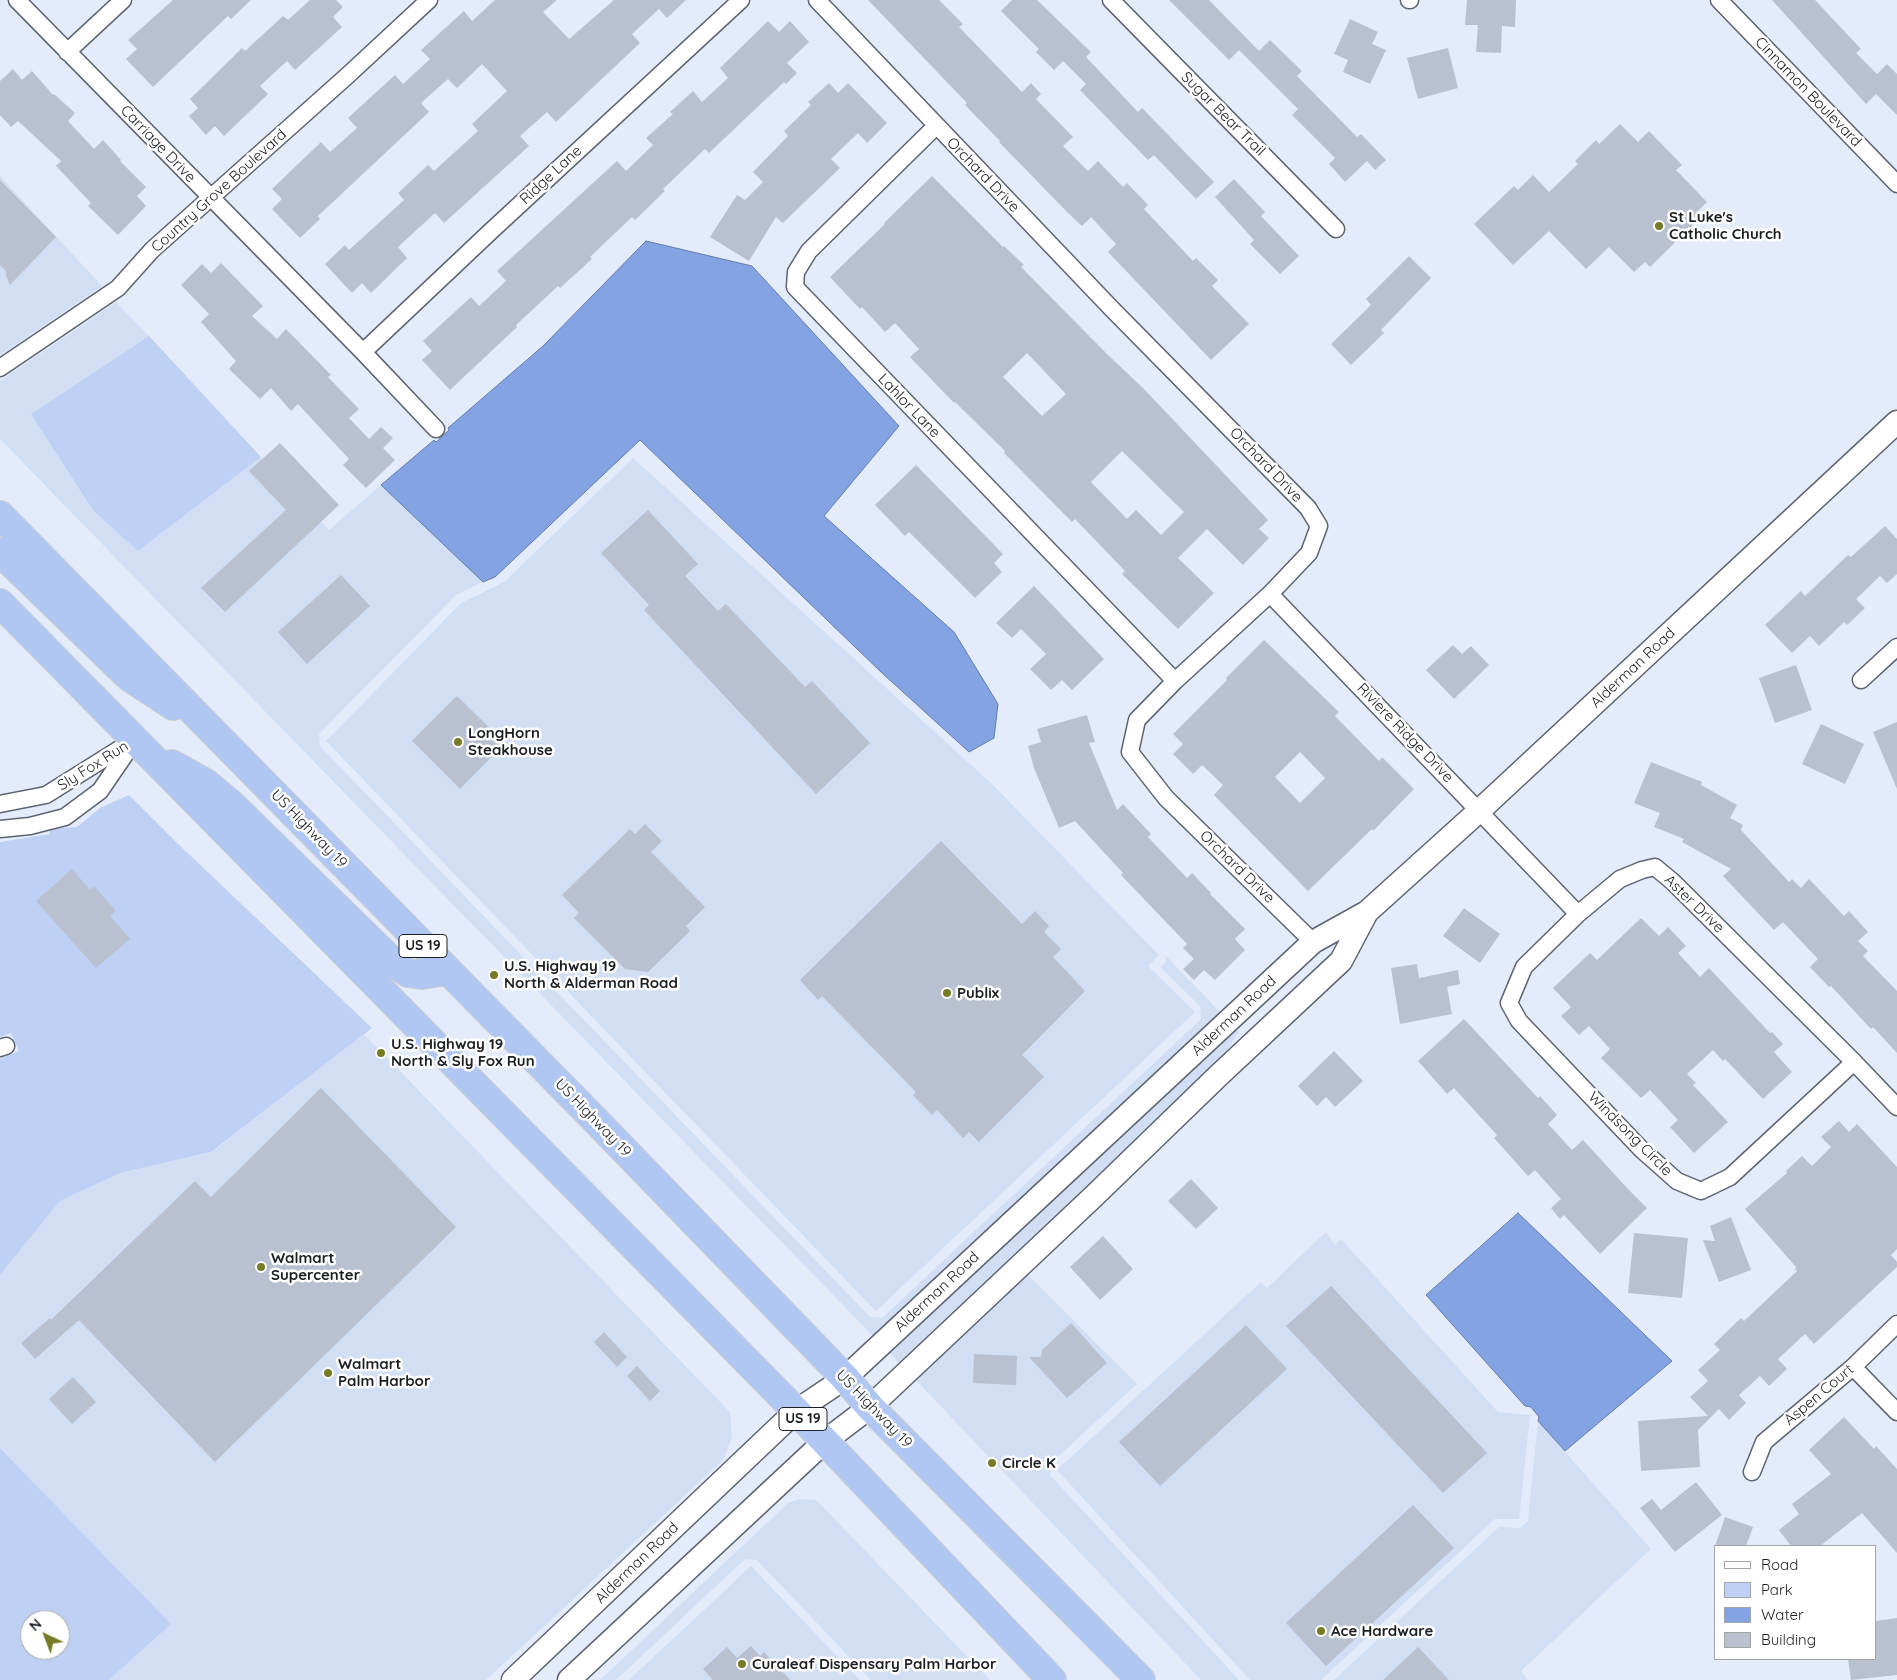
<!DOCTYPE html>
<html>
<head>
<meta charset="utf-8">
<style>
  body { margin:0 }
  #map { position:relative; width:1897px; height:1680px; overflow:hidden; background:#e4ecfb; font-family:Quicksand,sans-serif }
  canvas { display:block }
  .legend { position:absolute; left:1714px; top:1545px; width:162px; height:115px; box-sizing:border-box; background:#fff; border:1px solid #a4a5a7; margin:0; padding:6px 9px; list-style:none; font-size:15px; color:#1c1f24 }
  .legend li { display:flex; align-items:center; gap:10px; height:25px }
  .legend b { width:25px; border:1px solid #a4a5a7 }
  .north { position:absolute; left:20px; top:1610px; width:50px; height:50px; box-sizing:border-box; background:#fff; border:1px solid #a4a5a7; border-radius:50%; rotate:317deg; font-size:14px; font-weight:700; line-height:20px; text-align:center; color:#1c1f24 }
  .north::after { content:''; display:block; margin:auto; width:18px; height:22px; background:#767c26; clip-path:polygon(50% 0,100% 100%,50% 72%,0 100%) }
</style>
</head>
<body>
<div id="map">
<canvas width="1897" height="1680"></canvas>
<ul class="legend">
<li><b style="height:6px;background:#fff"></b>Road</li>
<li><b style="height:14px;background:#bed0f4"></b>Park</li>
<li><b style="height:14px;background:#83a3e3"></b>Water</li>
<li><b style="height:14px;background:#b9c0cf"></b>Building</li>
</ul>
<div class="north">N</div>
</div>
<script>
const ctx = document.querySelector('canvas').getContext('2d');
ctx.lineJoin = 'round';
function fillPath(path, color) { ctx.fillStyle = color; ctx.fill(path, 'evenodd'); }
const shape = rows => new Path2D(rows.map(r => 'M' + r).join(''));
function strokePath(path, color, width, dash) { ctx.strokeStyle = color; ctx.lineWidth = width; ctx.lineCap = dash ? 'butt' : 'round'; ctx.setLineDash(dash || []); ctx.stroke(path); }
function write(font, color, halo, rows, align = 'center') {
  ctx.font = font + ' Quicksand,sans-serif'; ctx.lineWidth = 5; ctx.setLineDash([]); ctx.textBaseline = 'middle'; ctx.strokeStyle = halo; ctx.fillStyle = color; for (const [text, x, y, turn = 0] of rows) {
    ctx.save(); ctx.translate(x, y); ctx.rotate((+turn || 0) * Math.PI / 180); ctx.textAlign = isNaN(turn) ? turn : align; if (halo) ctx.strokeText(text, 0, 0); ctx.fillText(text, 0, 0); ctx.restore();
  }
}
fillPath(shape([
  [0,176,102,286,0,355],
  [116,302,149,336,31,414,138,551,261,457,329,530,381,485,483,582,456,595,319,734,320,746,870,1317,882,1318,1201,1019,1200,1006,1160,967,1166,962,1165,955,1221,1013,874,1337,0,439,0,381],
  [633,458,992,784,1159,955,1148,966,1195,1012,876,1311,326,741,461,603,504,582],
  [1236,1029,1239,1032,1222,1058,1086,1190,900,1364,888,1352],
  [364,1034,730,1412,732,1438,723,1460,486,1680,109,1680,171,1624,0,1448,0,1275,60,1201,120,1173,212,1152],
  [1326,1232,1335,1245,1341,1239,1498,1412,1530,1415,1519,1519,1495,1519,1321,1680,1250,1680,1057,1470,1261,1282,1267,1288],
  [1027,1274,1137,1384,1051,1463,1051,1476,1239,1680,1201,1680,915,1379],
  [1538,1421,1651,1549,1521,1671,1528,1680,1334,1680,1499,1527,1520,1528,1528,1521],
  [800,1499,816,1500,990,1680,871,1680,757,1560,745,1559,616,1680,600,1680,788,1503],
  [751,1566,860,1680,629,1680]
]), '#d2def3');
fillPath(shape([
  [149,336,261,457,138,551,93,510,31,414],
  [129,795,175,841,372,1028,211,1152,120,1173,60,1201,0,1275,0,1059,19,1051,11,1033,0,1037,0,842,50,834,49,831,61,828,77,827,100,808],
  [0,1448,171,1624,109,1680,0,1680],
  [30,1620,60,1620,60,1650,30,1650]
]), '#bed0f4');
const water = shape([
  [646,241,752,266,899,426,824,516,954,632,998,704,994,738,969,752,881,672,640,440,495,577,483,582,381,485,434,440,436,442,449,430,448,428,543,346,646,241],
  [1518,1213,1672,1361,1565,1451,1538,1421,1539,1417,1531,1407,1525,1406,1426,1295,1518,1213]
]);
fillPath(water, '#83a3e3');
strokePath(water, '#647baa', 1);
fillPath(shape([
  [173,0,251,0,231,19,228,16,153,87,126,59,137,49,128,40],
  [310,0,336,0,343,7,333,17,342,27,295,70,287,61,260,86,268,94,224,136,215,126,206,135,189,116,198,108,190,99,242,48,245,51,283,16,288,20],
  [495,0,557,0,543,12,569,39,614,0,686,0,667,18,659,9,632,34,640,43,556,122,547,112,520,136,529,146,444,223,435,213,398,247,407,258,371,293,362,283,352,293,325,264,345,245,349,250,404,200,398,193,428,165,434,171,478,131,472,124,507,91,482,64,457,88,448,79,421,103,429,112,318,216,320,219,300,238,272,209,282,199,272,189,321,142,330,152,357,128,348,118,395,75,403,84,430,59,421,50,464,11,472,21],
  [868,0,939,0,963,24,959,27,1022,92,1031,83,1041,94,1036,99,1073,137,1063,146,1088,171,1098,161,1123,187,1127,183,1148,205,1144,209,1193,261,1196,258,1218,280,1212,286,1249,324,1211,360,1108,252,1116,244,1091,217,1082,226,1068,213,999,142,1000,141,965,105,967,103],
  [1012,0,1037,0,1091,52,1086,57,1138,112,1142,108,1214,182,1196,199,1154,155,1148,160,1080,90,1086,84,1063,61,1054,70,1036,52,1039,49,1001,11],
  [1169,0,1209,0,1259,51,1270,40,1302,71,1297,76,1357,137,1361,134,1386,160,1375,170,1367,161,1345,182,1329,164,1335,158,1292,115,1298,109,1239,50,1229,60],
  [1467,0,1516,0,1515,27,1502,26,1501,53,1476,52,1478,25,1465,25],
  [1772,0,1815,0,1861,49,1856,53,1877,74,1887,64,1897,74,1897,115,1876,94,1866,104],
  [1350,19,1378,32,1372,44,1386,50,1370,84,1343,72,1348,60,1334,54],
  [768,21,779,32,790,21,809,42,787,63,797,73,786,84,784,82,709,153,705,149,663,189,665,191,635,220,632,217,590,257,592,259,560,288,558,286,516,325,517,327,450,390,422,360,432,351,423,341,471,297,479,306,506,281,497,271,617,161,626,171,653,145,646,138,673,114,670,112,693,91,702,102,728,78,720,68],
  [1448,48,1458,88,1418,99,1407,58],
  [13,69,22,80,32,71,53,95,54,94,75,113,68,121,94,149,103,140,121,160,120,161,146,187,137,196,146,206,118,235,88,206,91,203,56,166,61,161,18,121,11,127,0,115,0,81],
  [829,83,838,93,848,83,887,123,867,143,858,133,831,159,840,168,783,223,776,217,749,261,710,237,737,195,745,200,763,182,753,172,788,136,784,131,811,105,808,102],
  [1620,124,1638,142,1649,131,1682,165,1676,170,1707,202,1697,212,1701,217,1650,267,1645,262,1634,272,1609,247,1586,269,1549,231,1513,265,1474,224,1514,186,1518,190,1533,175,1549,192,1578,164,1575,161,1596,140,1599,144],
  [932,176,1003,247,1004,246,1024,265,1021,267,1107,354,1144,389,1268,520,1259,529,1269,538,1243,565,1207,529,1178,558,1214,593,1178,629,1122,574,1125,571,1075,519,1072,522,1004,453,1005,451,955,402,954,403,910,357,919,349,895,323,885,332,862,307,860,309,830,277,885,224,884,223],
  [1027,353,1066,394,1042,416,1003,377],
  [1122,451,1184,512,1161,535,1136,510,1127,519,1091,482],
  [1234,179,1265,212,1261,216,1299,256,1280,274,1250,244,1254,240,1215,197],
  [0,180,56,237,10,285,6,276,6,271,0,265],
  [1409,256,1431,278,1381,330,1384,333,1351,365,1331,344,1371,305,1366,299],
  [221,263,263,306,252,316,277,339,286,329,331,375,328,377,359,409,349,418,369,439,381,427,393,438,383,448,395,460,366,488,343,465,349,459,298,404,291,411,271,388,260,399,229,369,236,361,201,322,209,314,181,285,202,264,211,273],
  [280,443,339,505,225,612,201,588,286,510,249,471],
  [916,465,1003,554,994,563,1002,572,975,598,909,532,905,536,875,505],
  [648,510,698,564,685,576,718,611,726,604,805,687,812,681,870,743,816,794,644,610,649,605,601,553],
  [1885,526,1897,539,1897,574,1887,583,1880,576,1856,599,1865,608,1847,625,1844,622,1819,646,1810,636,1792,653,1765,625,1801,591,1805,596,1848,555,1851,557],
  [341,575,370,606,307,664,278,632],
  [1034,586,1104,659,1072,690,1062,680,1051,690,1030,669,1046,654,1021,629,1012,638,996,623],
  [1264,640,1339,712,1335,716,1379,761,1382,757,1414,789,1373,831,1372,829,1308,891,1214,795,1223,785,1202,765,1193,774,1173,754,1183,744,1173,734,1227,680,1226,678],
  [1300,752,1325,778,1300,803,1275,777],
  [1453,645,1462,654,1471,646,1489,665,1454,699,1426,670],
  [1796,665,1812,710,1775,723,1759,678],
  [457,696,505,743,460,789,412,741],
  [1087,715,1095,742,1089,743,1117,810,1123,804,1151,834,1148,837,1187,878,1192,873,1211,893,1210,894,1245,929,1235,939,1245,950,1215,980,1204,970,1194,980,1183,969,1194,959,1183,948,1187,944,1121,875,1123,873,1075,821,1059,828,1034,768,1028,746,1041,742,1037,729],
  [1897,722,1897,789,1873,732],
  [1821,724,1864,744,1845,784,1802,764],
  [1651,762,1702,782,1701,785,1737,805,1730,818,1743,825,1741,830,1789,882,1792,879,1801,888,1809,879,1844,916,1849,911,1868,932,1858,941,1868,951,1863,956,1897,991,1897,1053,1873,1027,1871,1029,1831,986,1829,987,1810,967,1818,959,1783,922,1774,930,1723,876,1731,869,1682,842,1684,839,1654,827,1660,813,1634,803],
  [645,824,662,841,651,852,705,907,686,926,690,931,648,972,625,969,574,918,579,913,562,895,630,829,635,834],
  [941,841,1022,924,1035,911,1049,926,1044,932,1061,949,1053,957,1085,991,1022,1055,1044,1077,979,1142,969,1132,963,1138,937,1110,932,1115,913,1095,916,1092,822,996,818,1000,800,980],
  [72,869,90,890,94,886,116,911,110,916,130,939,96,968,36,901],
  [1464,908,1500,934,1480,963,1443,936],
  [1641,918,1659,936,1668,927,1686,946,1678,953,1700,977,1709,968,1770,1033,1772,1032,1783,1044,1774,1052,1792,1072,1763,1099,1725,1059,1723,1061,1713,1050,1687,1074,1696,1083,1693,1085,1728,1122,1694,1153,1670,1127,1678,1120,1650,1090,1641,1098,1601,1058,1610,1049,1589,1026,1579,1035,1561,1016,1571,1007,1553,988,1590,953,1597,960],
  [1417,964,1419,978,1458,970,1460,984,1447,987,1452,1014,1400,1024,1391,968],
  [1464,1019,1538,1098,1540,1096,1557,1115,1548,1124,1572,1150,1583,1140,1628,1189,1647,1208,1600,1254,1564,1215,1560,1219,1551,1208,1561,1199,1535,1170,1528,1176,1494,1138,1497,1135,1454,1088,1447,1094,1418,1061],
  [1334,1051,1363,1081,1335,1107,1326,1097,1317,1106,1298,1086],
  [321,1088,456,1227,215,1462,79,1320,35,1359,21,1343,50,1318,51,1320,195,1181,211,1197],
  [1839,1121,1849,1132,1857,1124,1897,1167,1897,1249,1891,1255,1897,1262,1897,1267,1814,1344,1805,1334,1778,1359,1787,1369,1769,1386,1760,1376,1739,1395,1746,1403,1729,1420,1719,1409,1698,1430,1700,1467,1641,1471,1638,1421,1708,1416,1690,1397,1708,1381,1698,1370,1720,1350,1714,1344,1741,1318,1744,1321,1797,1271,1795,1269,1796,1267,1745,1209,1787,1173,1786,1171,1802,1156,1812,1166,1831,1147,1821,1137],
  [1191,1179,1218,1208,1196,1229,1168,1201],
  [1731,1217,1751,1270,1719,1282,1703,1240,1715,1241,1710,1226],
  [1634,1233,1688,1238,1682,1298,1628,1293],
  [1103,1236,1133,1269,1100,1300,1070,1267],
  [1331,1286,1487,1453,1443,1493,1286,1326],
  [1071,1323,1107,1363,1067,1398,1029,1357,1041,1357,1042,1350],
  [1246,1325,1287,1369,1160,1486,1119,1442],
  [604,1332,627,1357,617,1367,594,1342],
  [974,1354,1017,1356,1016,1385,973,1383],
  [637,1366,660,1391,650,1401,627,1376],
  [73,1377,96,1402,72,1424,49,1399],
  [1844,1417,1874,1449,1876,1446,1897,1469,1897,1553,1862,1513,1820,1546,1791,1546,1779,1530,1799,1514,1792,1504,1831,1474,1809,1450],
  [1696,1482,1722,1515,1675,1552,1640,1508,1652,1499,1661,1510],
  [1413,1505,1454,1548,1326,1666,1286,1623],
  [1725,1517,1753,1527,1746,1546,1715,1546],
  [1897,1618,1897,1675,1851,1680,1848,1659,1876,1659,1876,1621],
  [751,1646,760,1656,764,1652,790,1680,713,1680,703,1669,727,1647,737,1658],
  [1418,1647,1449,1680,1383,1680]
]), '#b9c0cf');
const street = shape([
  [17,0,363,352,436,429],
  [817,0,1111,308,1308,508,1319,526,1309,553,1270,594,1175,681,1137,720,1130,752,1166,798,1313,942],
  [1111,0,1336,229],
  [1409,0,1410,0],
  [1719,0,1897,184],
  [67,52,123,0],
  [936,126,809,251,796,272,795,287,1175,681],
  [363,352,490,232,741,0],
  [0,368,118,288,152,250,347,76,429,0],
  [1270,594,1578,914],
  [1861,680,1897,647],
  [0,804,46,795,129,743],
  [0,829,30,826,65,817,100,791,135,740],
  [0,1048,6,1046],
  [1854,1062,1730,1177,1701,1191,1677,1181,1642,1150,1519,1021,1509,1003,1524,967,1578,914,1620,879,1642,870,1655,867,1673,882,1854,1062,1897,1107],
  [1853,1367,1897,1412],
  [1752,1472,1764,1442,1853,1367,1897,1324]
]);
const secondary = shape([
  [513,1680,796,1411,845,1378,1313,942,1367,912,1480,810,1897,422],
  [569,1680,824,1442,870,1407,1093,1197,1218,1076,1341,961,1367,912]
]);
const highway = shape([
  [0,515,600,1125,845,1378,870,1407,1141,1680],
  [0,552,129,677,173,706],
  [0,603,796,1411,1052,1680],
  [172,764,206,783,230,803,396,965,408,973,422,975,447,971]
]);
strokePath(street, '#5d6471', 19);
strokePath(secondary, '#5d6471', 25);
strokePath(highway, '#cdcecf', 30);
strokePath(street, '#fff', 16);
strokePath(secondary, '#fff', 22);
strokePath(highway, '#b0c7f3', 28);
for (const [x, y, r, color] of [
  [1659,226,5,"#767c26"],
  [458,742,5,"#767c26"],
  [494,975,5,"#767c26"],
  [947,993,5,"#767c26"],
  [381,1053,5,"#767c26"],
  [261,1267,5,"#767c26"],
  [328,1373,5,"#767c26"],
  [992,1463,5,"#767c26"],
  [1321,1631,5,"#767c26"],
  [742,1664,5,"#767c26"]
]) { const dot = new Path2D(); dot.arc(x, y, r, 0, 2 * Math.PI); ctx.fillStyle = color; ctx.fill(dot); strokePath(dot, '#fff', 2); }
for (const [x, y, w] of [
  [423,946,48],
  [803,1419,48]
]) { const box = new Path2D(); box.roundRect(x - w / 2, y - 11.5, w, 23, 4); ctx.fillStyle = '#fff'; ctx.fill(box); strokePath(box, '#1c1f24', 1); }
write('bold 14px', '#1c1f24', null, [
  ["US 19",423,946],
  ["US 19",803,1419]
]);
write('15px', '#1c1f24', '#fff', [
  ["Cinnamon Boulevard",1808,92,46],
  ["Sugar Bear Trail",1223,114,45],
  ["Carriage Drive",158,144,46],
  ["Ridge Lane",551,175,-43],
  ["Orchard Drive",983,175,46],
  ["Country Grove Boulevard",219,191,-42],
  ["Lahlor Lane",909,406,46],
  ["Orchard Drive",1266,465,46],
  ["Alderman Road",1633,668,-43],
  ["Riviere Ridge Drive",1405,733,46],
  ["Sly Fox Run",93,766,-32],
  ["US Highway 19",309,829,46],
  ["Orchard Drive",1237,867,44],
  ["Aster Drive",1694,904,44],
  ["Alderman Road",1234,1016,-43],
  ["US Highway 19",593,1118,46],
  ["Windsong Circle",1630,1134,45],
  ["Alderman Road",937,1292,-43],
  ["Aspen Court",1819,1395,-40],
  ["US Highway 19",874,1409,46],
  ["Alderman Road",637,1563,-44]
]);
write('bold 15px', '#1c1f24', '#fff', [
  ["St Luke's",1669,217],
  ["Catholic Church",1669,234],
  ["LongHorn",468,733],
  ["Steakhouse",468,750],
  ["U.S. Highway 19",504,966],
  ["North & Alderman Road",504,983],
  ["Publix",957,993],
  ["U.S. Highway 19",391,1044],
  ["North & Sly Fox Run",391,1061],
  ["Walmart",271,1258],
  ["Supercenter",271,1275],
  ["Walmart",338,1364],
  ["Palm Harbor",338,1381],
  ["Circle K",1002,1463],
  ["Ace Hardware",1331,1631],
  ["Curaleaf Dispensary Palm Harbor",752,1664]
], 'left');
</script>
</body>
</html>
